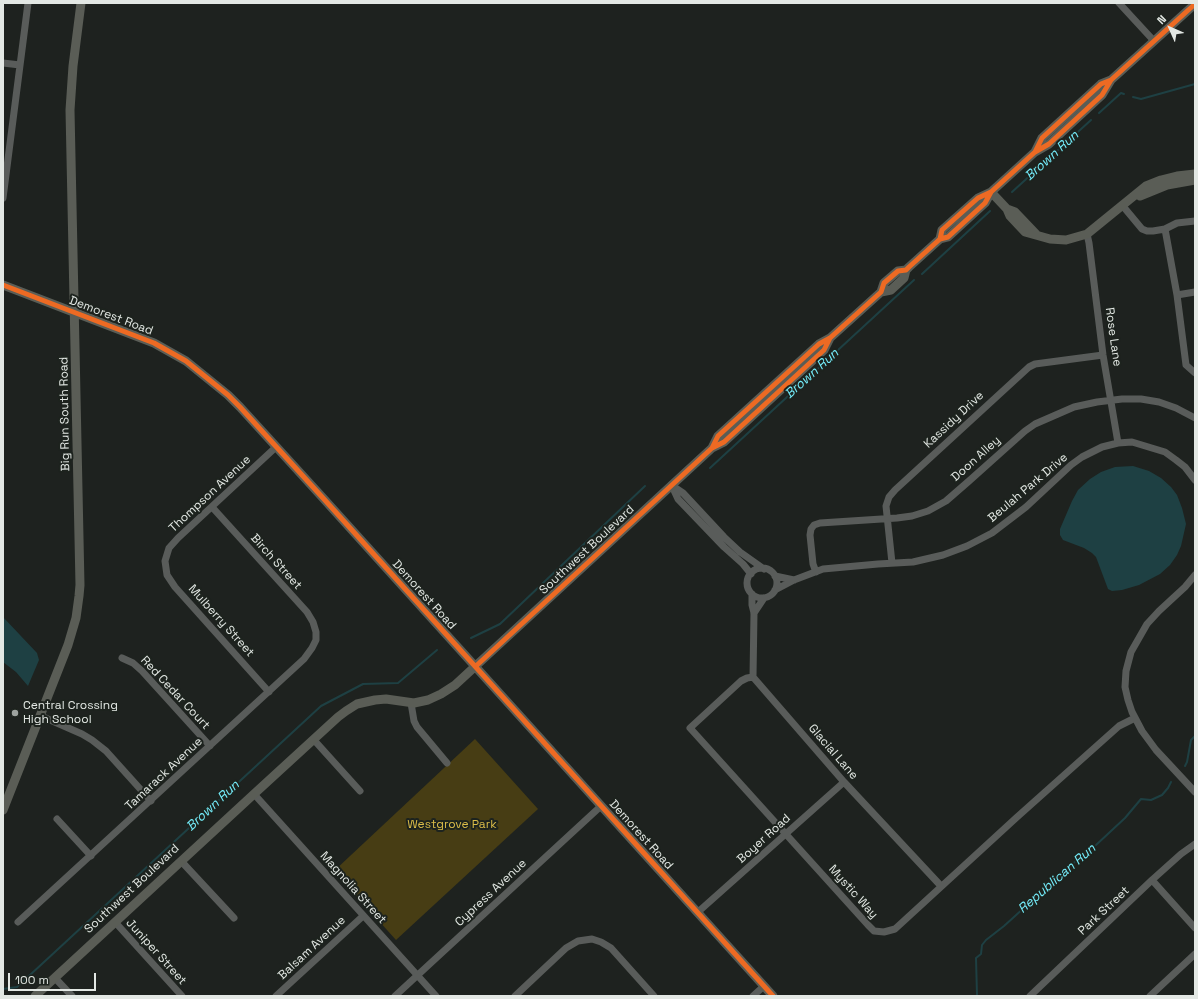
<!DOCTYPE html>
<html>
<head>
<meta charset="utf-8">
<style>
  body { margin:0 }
  #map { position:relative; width:1198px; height:999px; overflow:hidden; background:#1e221f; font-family:"Space Grotesk",sans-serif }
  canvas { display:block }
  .frame { position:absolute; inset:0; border:4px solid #e3e8e4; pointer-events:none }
  .north { position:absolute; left:1150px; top:8px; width:40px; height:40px; -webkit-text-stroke:3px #1d231e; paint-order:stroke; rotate:315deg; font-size:11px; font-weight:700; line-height:16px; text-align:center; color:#e3e8e4 }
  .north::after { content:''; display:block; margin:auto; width:14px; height:18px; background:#e3e8e4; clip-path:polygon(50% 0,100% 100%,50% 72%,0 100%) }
  .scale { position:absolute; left:8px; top:973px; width:88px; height:18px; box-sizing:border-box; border:2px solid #e3e8e4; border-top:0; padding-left:5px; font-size:12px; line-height:14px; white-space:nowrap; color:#e3e8e4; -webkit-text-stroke:3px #1d231e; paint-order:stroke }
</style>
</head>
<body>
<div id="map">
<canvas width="1198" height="999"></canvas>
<div class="frame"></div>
<div class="north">N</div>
<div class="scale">100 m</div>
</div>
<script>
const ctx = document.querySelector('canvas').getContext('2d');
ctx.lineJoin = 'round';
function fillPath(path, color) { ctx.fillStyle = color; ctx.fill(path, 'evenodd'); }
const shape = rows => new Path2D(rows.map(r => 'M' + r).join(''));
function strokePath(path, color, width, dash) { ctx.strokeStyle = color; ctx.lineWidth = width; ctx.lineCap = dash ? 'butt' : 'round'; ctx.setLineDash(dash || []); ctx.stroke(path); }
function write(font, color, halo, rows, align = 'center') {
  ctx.font = font + ' "Space Grotesk",sans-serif'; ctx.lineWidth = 4; ctx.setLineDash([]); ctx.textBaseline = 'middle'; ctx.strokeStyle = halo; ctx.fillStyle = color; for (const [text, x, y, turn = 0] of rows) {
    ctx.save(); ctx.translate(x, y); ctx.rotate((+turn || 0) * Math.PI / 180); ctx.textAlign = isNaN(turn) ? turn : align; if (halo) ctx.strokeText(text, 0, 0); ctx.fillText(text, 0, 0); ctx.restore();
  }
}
fillPath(shape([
  [475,739,538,809,396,940,334,871]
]), '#473d14');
fillPath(shape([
  [1133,466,1149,471,1161,478,1171,487,1177,495,1182,508,1186,524,1181,546,1177,555,1170,565,1160,574,1139,585,1122,590,1112,591,1108,589,1096,557,1092,553,1084,548,1063,540,1060,535,1060,529,1072,501,1078,490,1090,479,1101,472,1115,467],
  [3,617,37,653,39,660,28,686,16,672,3,662]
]), '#1e4043');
strokePath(shape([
  [1133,97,1141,99,1195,84],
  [1099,113,1121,93,1124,94],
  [1012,192,1091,120],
  [922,274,990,211],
  [710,468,914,280],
  [471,638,500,624,645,486],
  [1185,766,1187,762,1191,740,1195,736],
  [3,989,17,987,321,706,363,684,398,683,437,650],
  [976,996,977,995,976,958,981,954,982,945,986,940,1004,926,1088,850,1096,845,1125,818,1141,799,1151,800,1162,795,1168,788,1171,782]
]), '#1e4043', 2);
strokePath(shape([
  [1119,3,1154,41],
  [3,63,20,65],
  [3,198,28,3],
  [1122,205,1142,229,1147,231,1153,231,1165,229,1177,223,1195,221],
  [1165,229,1177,295,1186,365,1195,373],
  [1087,234,1089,243,1103,355,1118,443],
  [1177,295,1195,292],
  [671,485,683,493,724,537,740,552,764,569],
  [672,486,678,499,724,547,743,564,751,574],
  [892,563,886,506,889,497,895,490,1029,367,1035,364,1103,355],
  '747 583a15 15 0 1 1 30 0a15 15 0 1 1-30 0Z',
  [816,572,813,564,810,535,811,529,814,525,820,523,897,518,912,516,928,511,946,501,969,481,1025,431,1035,424,1074,407,1097,402,1122,399,1141,399,1159,402,1176,408,1195,418],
  [1195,575,1185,587,1159,611,1147,624,1131,652,1126,671,1125,687,1128,700,1132,712,1142,731,1156,750,1195,792],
  [775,576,794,580],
  [775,590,794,580,823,569,878,564,913,562,943,555,967,546,992,533,1026,507,1071,465,1082,457,1102,447,1118,443,1132,442,1165,452,1176,460,1185,467,1195,480],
  [752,594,752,605,754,613,753,677,844,782,941,886],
  [754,613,764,598],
  [122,658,133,663,142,671,210,746],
  [753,677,747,678,741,681,690,728,868,925,874,931,884,932,895,929,1016,818,1119,726,1135,718],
  [269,692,175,587,167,575,165,561,169,548,178,538,276,447],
  [411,703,414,721,417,727,447,763],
  [41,716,82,734,92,740,106,751,151,801],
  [314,740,360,791],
  [254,794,436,996],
  [57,819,91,856],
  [181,861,234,918],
  [1152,880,1195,928],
  [698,912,844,782],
  [18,922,304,659,312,648,316,640,316,632,313,622,307,612,212,507],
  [115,922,182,996],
  [55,978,72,996],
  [276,996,363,916],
  [395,996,601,806],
  [515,996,566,948,578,941,592,939,601,942,611,948,654,996],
  [753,996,764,986],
  [1030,996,1152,880,1181,854,1195,844],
  [1150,996,1195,954]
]), '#595c5a', 7);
strokePath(shape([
  [1035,152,1042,138,1101,84,1111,80],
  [991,192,1007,209,1015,212,1036,234],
  [1140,196,1167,185,1195,180],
  [1007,209,1010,216,1025,232,1050,239,1066,240,1087,234,1146,186,1161,180,1177,176,1195,174],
  [940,239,948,237,985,203,991,192],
  [3,285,154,343,186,361,228,395,240,407,323,498,773,996],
  [881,292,891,290,904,278,906,270],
  [712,448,718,436,819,344,830,338,881,292,884,283,898,271,906,270,909,267,940,239,942,230,978,198,991,192,1035,152,1049,144,1102,95,1111,80,1195,4],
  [3,810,68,645,76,618,79,596,80,585,70,110,73,66,81,3],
  [35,996,254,794,338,717,346,711,357,704,375,700,386,699,414,703,428,700,441,694,455,685,712,448,724,442,824,350,830,338]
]), '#5a5d56', 9);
strokePath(shape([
  [1035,152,1042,138,1101,84,1111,80],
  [940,239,948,237,985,203,991,192],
  [3,285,154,343,186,361,228,395,240,407,323,498,773,996],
  [712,448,718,436,819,344,830,338,881,292,884,283,898,271,906,270,909,267,940,239,942,230,978,198,991,192,1035,152,1049,144,1102,95,1111,80,1195,4],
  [476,666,712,448,724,442,824,350,830,338]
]), '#ed6a23', 5);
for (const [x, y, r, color] of [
  [15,713,4,"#9ea39f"]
]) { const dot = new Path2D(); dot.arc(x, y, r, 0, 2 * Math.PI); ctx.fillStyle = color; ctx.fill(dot); strokePath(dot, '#1d231e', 1.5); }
write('12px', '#e3e8e4', '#1d231e', [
  ["Demorest Road",111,316,21],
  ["Rose Lane",1113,337,82],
  ["Big Run South Road",65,414,-91],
  ["Kassidy Drive",954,420,-43],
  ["Doon Alley",976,459,-42],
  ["Beulah Park Drive",1028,488,-40],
  ["Thompson Avenue",210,494,-43],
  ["Southwest Boulevard",587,550,-43],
  ["Birch Street",276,562,48],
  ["Demorest Road",424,595,48],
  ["Mulberry Street",221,621,48],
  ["Red Cedar Court",175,693,47],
  ["Glacial Lane",833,752,49],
  ["Tamarack Avenue",164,774,-43],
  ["Demorest Road",641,835,48],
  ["Boyer Road",764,839,-42],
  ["Magnolia Street",353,888,48],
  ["Southwest Boulevard",132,889,-43],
  ["Mystic Way",853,892,48],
  ["Cypress Avenue",491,893,-43],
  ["Park Street",1104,911,-43],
  ["Balsam Avenue",312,948,-43],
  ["Juniper Street",156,952,48]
]);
write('12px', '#e3e8e4', '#1d231e', [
  ["Central Crossing",23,706],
  ["High School",23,720]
], 'left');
write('12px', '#dbbc48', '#1d231e', [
  ["Westgrove Park",452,825]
]);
write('italic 13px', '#75eefc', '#1d231e', [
  ["Brown Run",1052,156,-42],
  ["Brown Run",812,374,-42],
  ["Brown Run",213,806,-43],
  ["Republican Run",1057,879,-41]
]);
</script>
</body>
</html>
